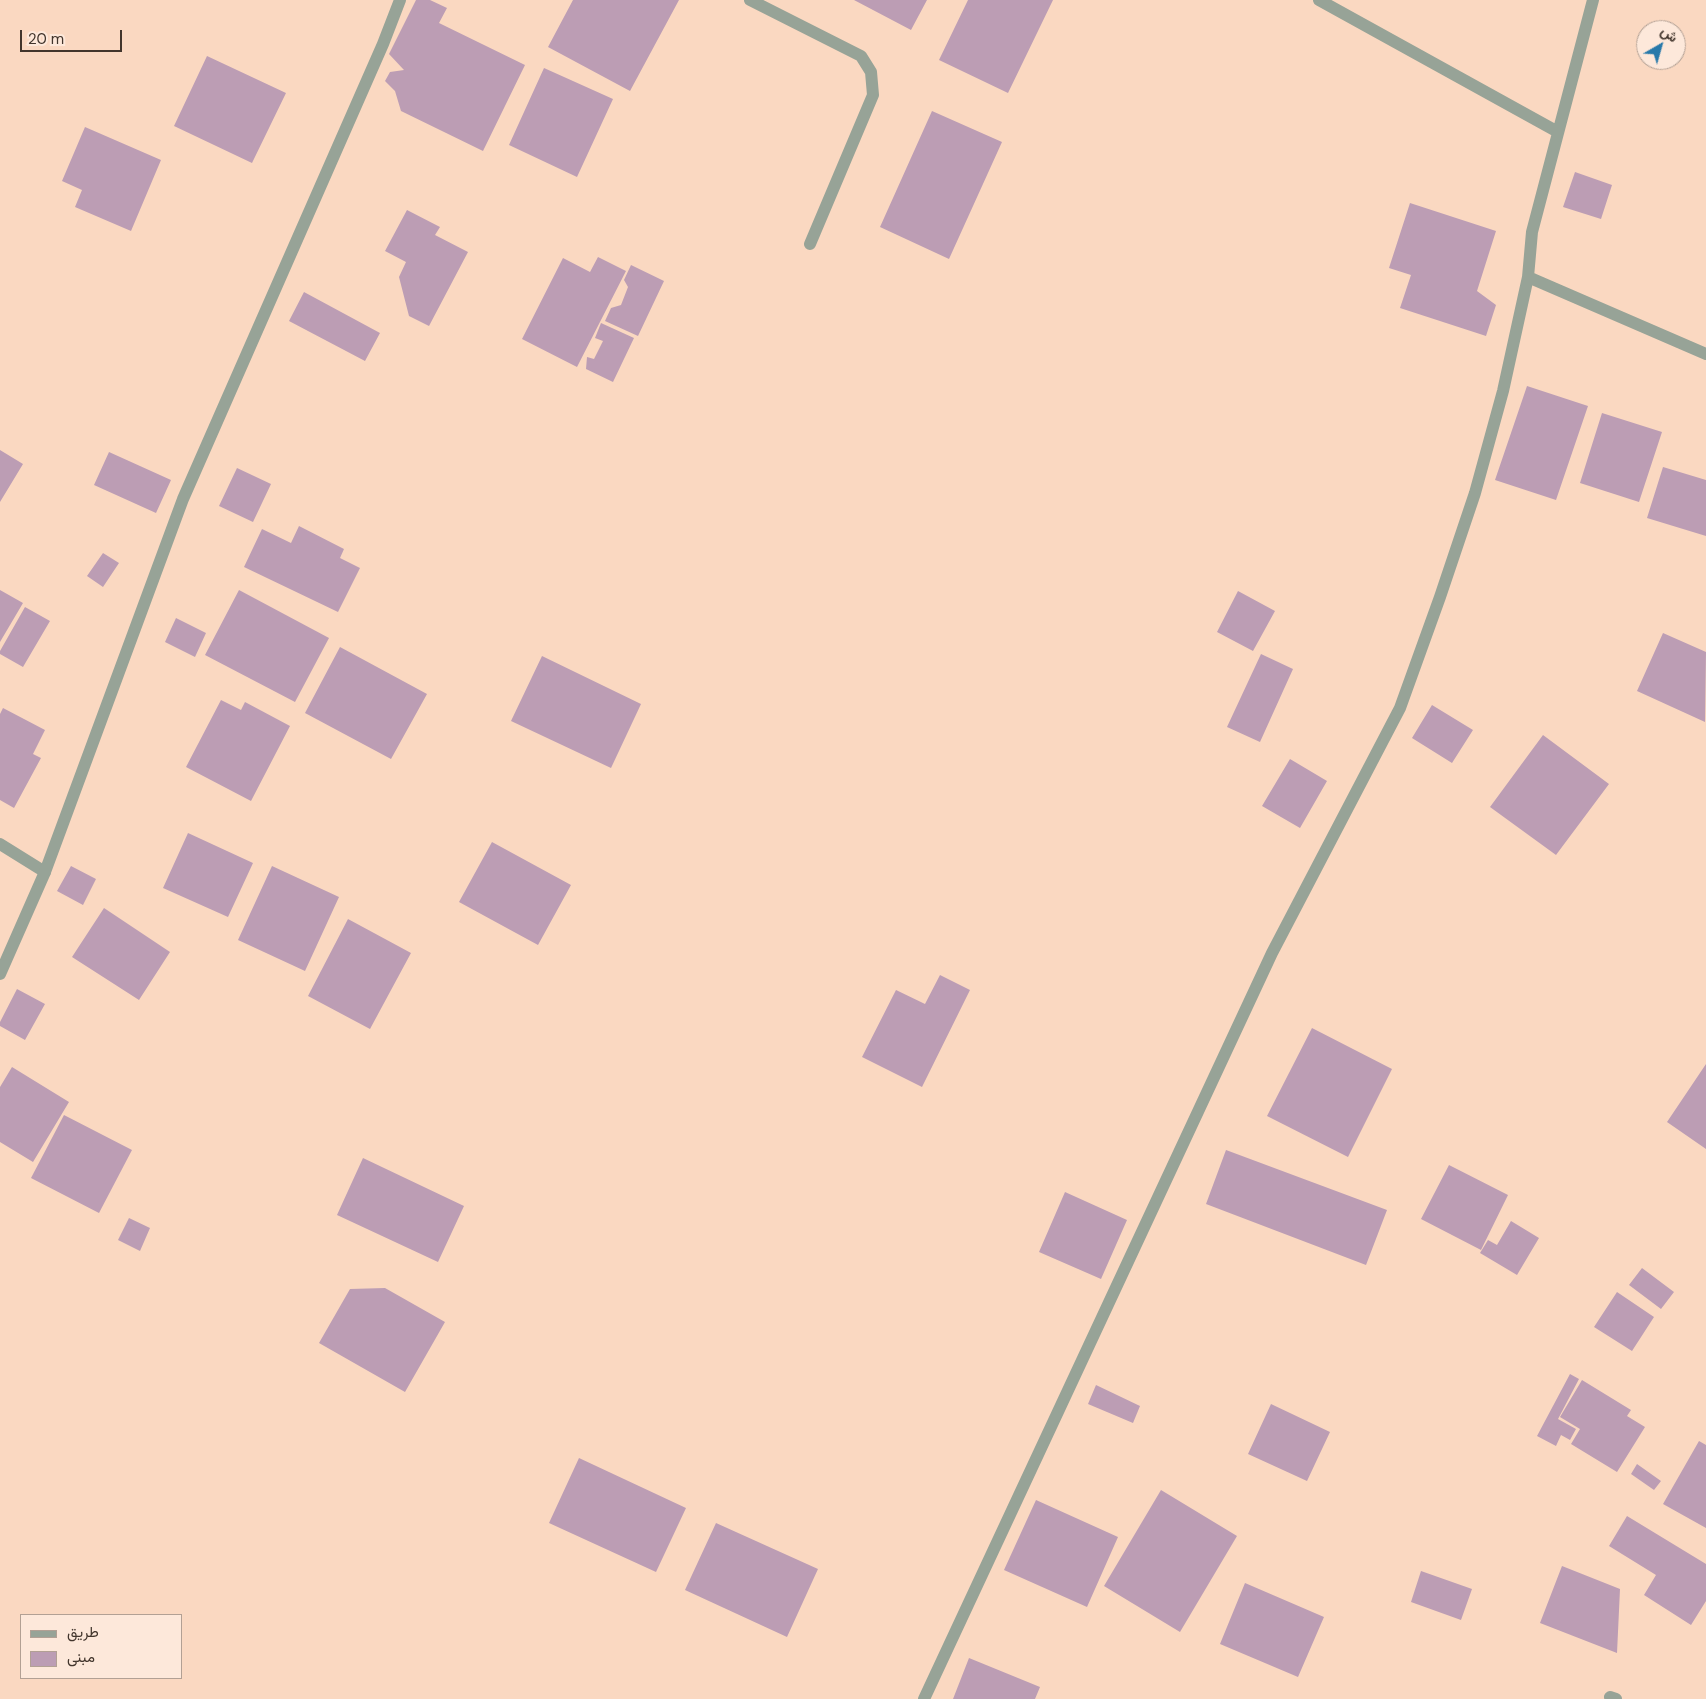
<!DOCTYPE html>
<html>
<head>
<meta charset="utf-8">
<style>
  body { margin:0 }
  #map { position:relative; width:1706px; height:1699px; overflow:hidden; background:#fad8c1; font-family:"DM Sans",Vazirmatn,sans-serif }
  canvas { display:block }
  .legend { position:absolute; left:20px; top:1614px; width:162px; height:65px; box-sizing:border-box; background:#fde8da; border:1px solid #b2a094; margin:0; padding:6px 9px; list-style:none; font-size:15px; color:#42352c }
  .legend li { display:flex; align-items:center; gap:10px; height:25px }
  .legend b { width:25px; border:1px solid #b2a094 }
  .north { position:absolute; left:1636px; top:20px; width:50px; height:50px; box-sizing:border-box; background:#fde8da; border:1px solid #b2a094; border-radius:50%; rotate:38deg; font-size:14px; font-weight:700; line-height:20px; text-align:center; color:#42352c }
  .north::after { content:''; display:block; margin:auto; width:18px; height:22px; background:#2779aa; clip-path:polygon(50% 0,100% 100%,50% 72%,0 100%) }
  .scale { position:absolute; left:20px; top:30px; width:102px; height:22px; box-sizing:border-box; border:2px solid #42352c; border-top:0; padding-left:6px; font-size:15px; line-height:18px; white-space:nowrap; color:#42352c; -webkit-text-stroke:4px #fde8da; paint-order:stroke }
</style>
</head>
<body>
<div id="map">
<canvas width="1706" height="1699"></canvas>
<ul class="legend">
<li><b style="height:6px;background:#97a397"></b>طريق</li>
<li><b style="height:14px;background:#bc9db4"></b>مبنى</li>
</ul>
<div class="north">ش</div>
<div class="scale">20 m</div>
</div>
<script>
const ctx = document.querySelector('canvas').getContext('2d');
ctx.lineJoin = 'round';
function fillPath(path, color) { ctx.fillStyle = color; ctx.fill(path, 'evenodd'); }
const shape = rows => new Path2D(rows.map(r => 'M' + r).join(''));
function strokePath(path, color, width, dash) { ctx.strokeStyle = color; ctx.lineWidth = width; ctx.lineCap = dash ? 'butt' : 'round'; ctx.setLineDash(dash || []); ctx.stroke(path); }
fillPath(shape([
  [416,0,430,0,447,8,439,23,525,65,483,151,401,111,395,91,385,81,390,72,404,70,389,54],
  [573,0,679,0,630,91,548,47],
  [854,0,927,0,911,30],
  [968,0,1053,0,1008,93,939,60],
  [207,56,286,93,252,163,174,126],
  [544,68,613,99,577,177,509,145],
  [932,111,1002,142,949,259,880,227],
  [85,127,161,160,131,231,75,207,82,190,62,181],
  [1575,172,1612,185,1601,219,1563,207],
  [1410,203,1496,231,1477,291,1496,305,1486,336,1400,308,1411,275,1389,268],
  [407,210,440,227,435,235,468,252,429,326,409,316,399,277,406,262,385,251],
  [598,257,626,271,577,367,522,339,563,258,590,272],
  [631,265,664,281,638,336,605,321,611,308,621,305,628,287,624,280],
  [304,292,380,333,365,361,289,321],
  [601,323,634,338,613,382,586,369,587,357,594,359,603,341,595,338],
  [1527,386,1588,406,1556,500,1495,480],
  [1602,413,1662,432,1639,502,1580,483],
  [0,450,23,464,0,502],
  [109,452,171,480,156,513,94,485],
  [1663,467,1706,480,1706,536,1647,518],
  [237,468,271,484,253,522,219,506],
  [299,526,344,549,340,558,360,568,338,612,244,567,262,529,291,543],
  [103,553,119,563,103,587,87,576],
  [0,590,23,603,0,642],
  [239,590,329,638,295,702,205,655],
  [1238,591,1275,611,1253,651,1217,632],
  [25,607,50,621,23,667,0,654,0,651],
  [176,618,206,633,195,657,165,642],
  [1663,633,1706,652,1705,722,1637,691],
  [340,647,427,694,391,759,305,713],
  [1261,654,1293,669,1260,742,1227,727],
  [542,656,641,704,611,768,511,721],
  [221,700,241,710,245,702,290,726,251,801,186,767],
  [1432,705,1473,730,1452,763,1412,738],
  [3,708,45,730,33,754,41,758,14,808,0,800,0,714],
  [1543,735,1609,784,1556,855,1490,807],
  [1290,759,1327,781,1300,828,1262,806],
  [188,833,253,863,228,917,163,888],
  [492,842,571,885,538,945,459,902],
  [71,866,96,879,83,905,57,891],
  [272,866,339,897,305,971,238,940],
  [104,908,170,952,139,1000,72,957],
  [348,919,411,953,370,1029,308,996],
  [940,975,970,990,922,1087,862,1057,896,990,925,1004],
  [17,989,45,1004,25,1040,0,1026,0,1022],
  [1312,1028,1392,1069,1348,1157,1267,1116],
  [1706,1064,1706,1149,1667,1122],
  [12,1067,69,1102,33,1162,0,1142,0,1087],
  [64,1115,132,1150,99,1213,31,1178],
  [1226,1150,1387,1210,1366,1265,1206,1204],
  [363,1158,464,1206,438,1262,337,1215],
  [1449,1165,1508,1195,1481,1250,1421,1219],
  [1065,1192,1127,1220,1101,1279,1039,1252],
  [129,1218,150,1228,140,1251,118,1240],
  [1511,1221,1539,1238,1517,1275,1480,1253,1488,1240,1497,1245],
  [1642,1268,1674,1292,1661,1309,1629,1285],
  [385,1288,445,1322,405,1392,319,1343,350,1289],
  [1617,1292,1654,1317,1632,1351,1594,1327],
  [1570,1374,1579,1379,1558,1419,1576,1429,1570,1440,1561,1435,1556,1446,1537,1436],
  [1582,1380,1631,1410,1627,1416,1645,1427,1617,1472,1571,1444,1580,1429,1560,1417],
  [1096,1385,1140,1406,1133,1423,1088,1404],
  [1271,1404,1330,1432,1307,1481,1248,1454],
  [1699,1441,1706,1445,1706,1528,1663,1504],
  [579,1458,686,1508,656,1572,549,1523],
  [1637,1464,1661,1481,1654,1490,1631,1474],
  [1161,1490,1237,1536,1180,1632,1104,1586],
  [1036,1500,1118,1537,1087,1607,1004,1570],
  [1627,1516,1706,1564,1706,1601,1691,1625,1644,1595,1656,1575,1609,1546],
  [716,1523,818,1569,787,1637,685,1590],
  [1562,1566,1620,1589,1617,1653,1540,1623],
  [1421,1571,1472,1589,1461,1620,1411,1602],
  [1245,1583,1324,1617,1298,1677,1220,1644],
  [969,1658,1040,1687,1035,1699,953,1699]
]), '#bc9db4');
strokePath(shape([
  [750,0,861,56,871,72,873,95,810,244],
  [1319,0,1558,132],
  [1528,277,1706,354],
  [0,844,45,872],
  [1610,1697,1616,1699],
  [924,1699,1272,953,1400,708,1440,597,1475,493,1503,391,1528,277,1532,232,1593,0]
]), '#97a397', 12);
strokePath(shape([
  [0,974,45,872,183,499,383,44,400,0]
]), '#97a397', 12);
</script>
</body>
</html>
